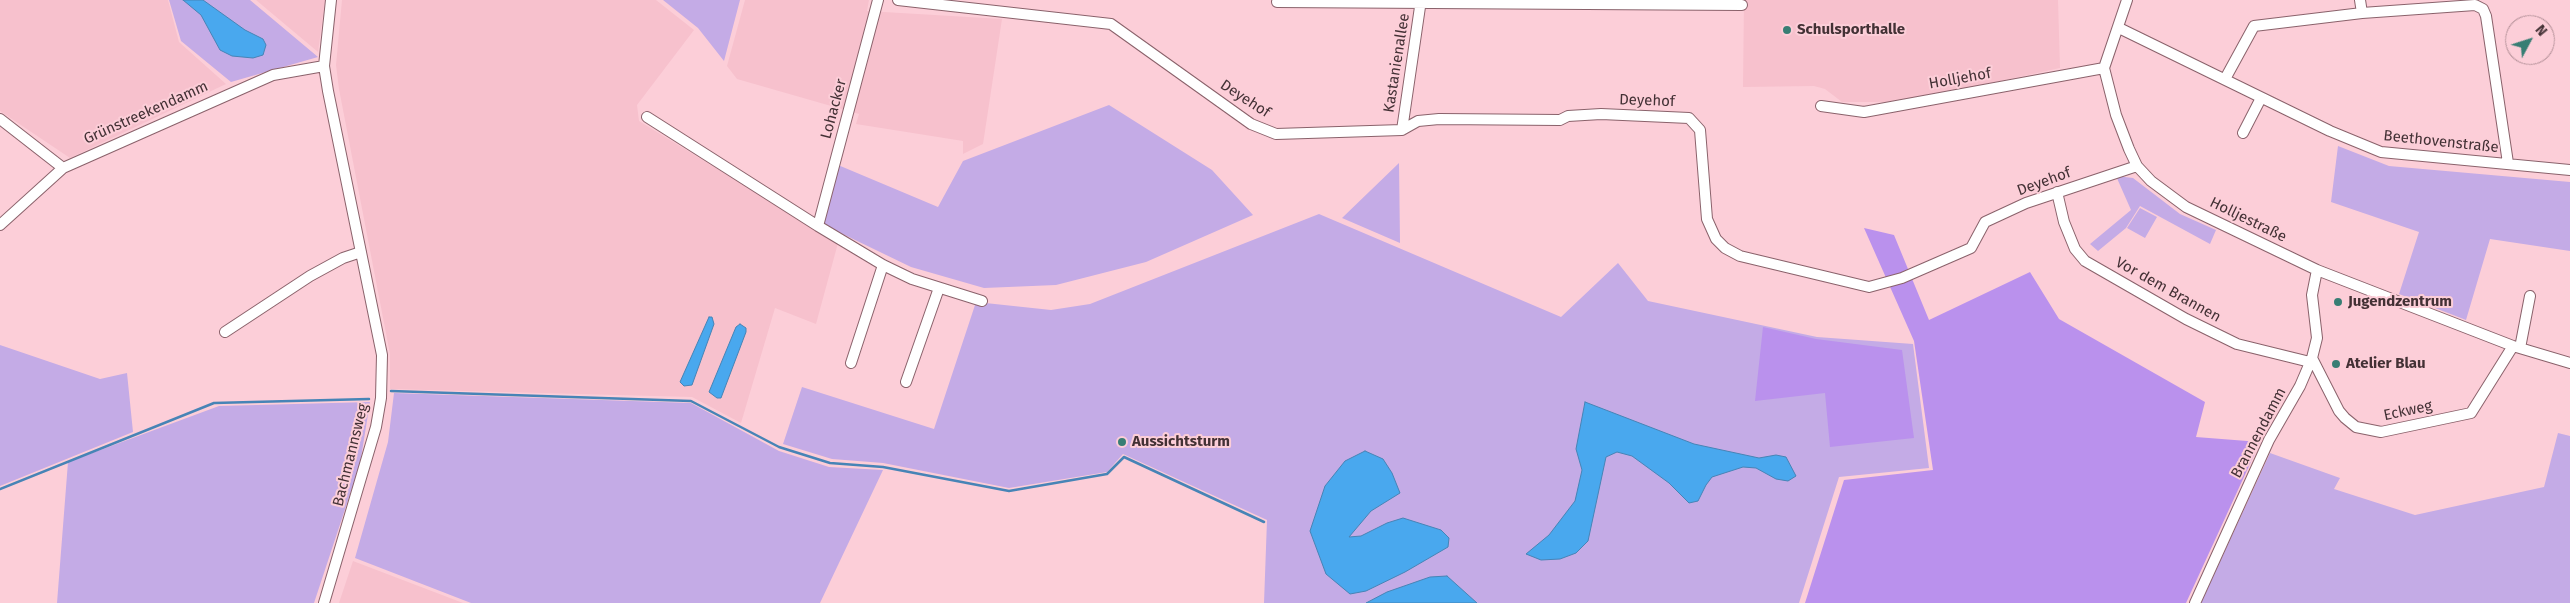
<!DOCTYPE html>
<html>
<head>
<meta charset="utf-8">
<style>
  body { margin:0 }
  #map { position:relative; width:2570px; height:603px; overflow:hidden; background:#fcced8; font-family:"Fira Sans",sans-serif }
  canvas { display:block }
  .north { position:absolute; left:2505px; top:15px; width:50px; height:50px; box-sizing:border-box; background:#fcced8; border:1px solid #b28f97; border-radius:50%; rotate:50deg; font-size:14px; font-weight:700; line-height:20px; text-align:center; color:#433135 }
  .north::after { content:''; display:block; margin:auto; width:18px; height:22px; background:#387e74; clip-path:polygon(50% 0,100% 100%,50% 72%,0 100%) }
</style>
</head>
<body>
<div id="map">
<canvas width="2570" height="603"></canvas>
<div class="north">N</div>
</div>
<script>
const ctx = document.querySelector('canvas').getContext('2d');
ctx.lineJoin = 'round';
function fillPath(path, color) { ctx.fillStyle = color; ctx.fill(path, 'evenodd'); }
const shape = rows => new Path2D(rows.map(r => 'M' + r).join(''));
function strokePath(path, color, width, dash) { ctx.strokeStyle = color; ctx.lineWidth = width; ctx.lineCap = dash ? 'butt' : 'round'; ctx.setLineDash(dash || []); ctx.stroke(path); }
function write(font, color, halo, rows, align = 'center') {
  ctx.font = font + ' "Fira Sans",sans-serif'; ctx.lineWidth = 4; ctx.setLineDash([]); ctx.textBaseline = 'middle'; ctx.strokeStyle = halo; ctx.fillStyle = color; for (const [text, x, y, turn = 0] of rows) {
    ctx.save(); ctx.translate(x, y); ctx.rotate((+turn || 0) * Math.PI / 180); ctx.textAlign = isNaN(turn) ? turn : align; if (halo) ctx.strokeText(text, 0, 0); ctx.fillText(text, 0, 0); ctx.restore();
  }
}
fillPath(shape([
  [0,0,168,0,179,42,226,84,70,158,0,111],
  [256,0,325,0,318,52],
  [342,0,656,0,694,30,637,105,639,121,838,243,816,324,775,308,741,423,692,397,390,389,390,354,339,89,336,65],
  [745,0,869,0,867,11,1002,19,983,144,963,154,963,141,856,124,859,114,737,79,727,66],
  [1744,0,2058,0,2060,68,1973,87,1887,102,1842,102,1825,89,1814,86,1743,87],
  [353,561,463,603,339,603]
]), '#f7c1cd');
fillPath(shape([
  [169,0,250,0,318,57,231,82,181,41],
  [663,0,740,0,724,61,698,28],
  [1109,105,1212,170,1253,215,1146,262,1056,285,984,288,911,267,822,224,838,165,938,207,963,161],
  [2338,146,2389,166,2570,182,2570,251,2490,239,2466,320,2399,294,2419,232,2331,202],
  [1399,163,1400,242,1400,243,1342,218],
  [2116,176,2133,178,2180,214,2216,230,2210,244,2140,206,2126,228,2098,251,2090,244,2131,210],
  [2140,208,2157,217,2145,238,2127,228],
  [1319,214,1561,317,1618,263,1648,301,1817,337,1913,344,1929,468,1839,477,1799,603,1264,603,1267,520,1123,454,1107,472,1009,488,883,463,832,459,783,444,802,387,934,429,976,302,1051,310,1090,304],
  [0,345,100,379,127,373,133,432,0,486],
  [394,393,691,403,779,451,829,467,883,470,820,603,471,603,355,558,388,442],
  [370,402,360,464,314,603,57,603,68,462,219,406],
  [2558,433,2570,436,2570,603,2201,603,2270,453,2340,478,2334,489,2415,515,2544,487]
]), '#c4abe6');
fillPath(shape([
  [1864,228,1894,235,1929,320,2030,272,2059,319,2205,402,2196,437,2260,442,2186,603,1805,603,1844,480,1933,470,1914,341],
  [1763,327,1816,339,1902,350,1914,438,1830,447,1825,393,1755,401]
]), '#ba91ed');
const water = shape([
  [183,0,203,0,245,30,263,39,266,45,263,55,253,58,232,56,220,50,201,15,183,0],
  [709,317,712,317,714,324,692,385,684,386,680,382,709,317],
  [740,324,746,328,746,332,721,398,717,398,709,392,736,327,740,324],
  [1585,402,1694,444,1759,458,1776,455,1786,457,1796,476,1788,481,1776,479,1756,468,1743,467,1712,477,1706,485,1698,501,1689,503,1669,483,1632,456,1617,452,1606,457,1588,541,1576,553,1560,559,1541,560,1526,554,1549,535,1575,501,1582,470,1576,449,1585,402],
  [1365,451,1383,459,1392,473,1400,493,1371,511,1349,537,1361,536,1387,523,1403,518,1441,530,1449,538,1448,547,1405,572,1366,591,1350,594,1326,574,1310,531,1325,486,1345,461,1365,451],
  [1447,576,1477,603,1366,603,1387,592,1430,577,1447,576]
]);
fillPath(water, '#49a8ee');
strokePath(water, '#4784b6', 1);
strokePath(shape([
  [391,391,691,401,779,447,830,463,883,467,1009,491,1107,474,1124,457,1264,522],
  [0,489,214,403,369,399]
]), '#4784b6', 2.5);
const minor = shape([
  [898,0,1111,24,1251,124,1276,134,1402,130,1418,121,1439,119,1560,120,1568,116,1601,114,1689,118,1700,130,1707,219,1716,239,1725,248,1740,256,1869,287,1902,278,1971,248,1985,222,2026,203,2137,166],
  [2127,0,2104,68,2116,115,2129,149,2137,166,2151,181,2186,207,2317,270,2513,346,2570,363],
  [2360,0,2362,13],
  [1277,2,1742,5],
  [2119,28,2330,131,2381,152,2570,170],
  [2225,79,2254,26,2362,13,2475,5,2483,9,2486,16,2508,163],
  [1821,106,1864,112,2104,68],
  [647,117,818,226,883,265,912,279,982,301],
  [0,119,63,168],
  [1402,130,1421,0],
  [2243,133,2261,98],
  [2057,192,2064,222,2075,249,2085,261,2186,319,2237,344,2310,362],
  [0,225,63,168,273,75,324,66],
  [818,226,878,0],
  [225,332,310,276,343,258,361,252],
  [2520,348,2530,296],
  [2312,358,2339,411,2345,418,2356,427,2381,432,2471,413,2513,346],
  [851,363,883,265],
  [906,382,939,288],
  [324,603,376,427,381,398,382,355,328,91,324,66,331,0],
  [2195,603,2269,440,2300,386,2312,358,2317,338,2312,295,2317,270]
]);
strokePath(minor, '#8a626b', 12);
strokePath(minor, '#fff', 10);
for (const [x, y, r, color] of [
  [1787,30,5,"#387e74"],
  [2338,302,5,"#387e74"],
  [2336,364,5,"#387e74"],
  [1122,442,5,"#387e74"]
]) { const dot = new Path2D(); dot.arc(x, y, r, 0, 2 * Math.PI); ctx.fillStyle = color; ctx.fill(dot); strokePath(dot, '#fcced8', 2); }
write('bold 15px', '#433135', '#fcced8', [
  ["Schulsporthalle",1797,30],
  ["Jugendzentrum",2348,302],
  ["Atelier Blau",2346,364],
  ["Aussichtsturm",1132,442]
], 'left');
write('15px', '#433135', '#fcced8', [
  ["Kastanienallee",1397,63,-81],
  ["Holljehof",1960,79,-10],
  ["Deyehof",1245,99,33],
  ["Deyehof",1647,101,2],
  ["Lohacker",834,109,-75],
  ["Grünstreekendamm",146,113,-24],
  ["Beethovenstraße",2441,142,6],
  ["Deyehof",2044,182,-20],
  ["Holljestraße",2248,220,26],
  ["Vor dem Brannen",2168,290,29],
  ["Eckweg",2408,411,-12],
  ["Brannendamm",2259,433,-62],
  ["Bachmannsweg",351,455,-76]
]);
</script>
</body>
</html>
